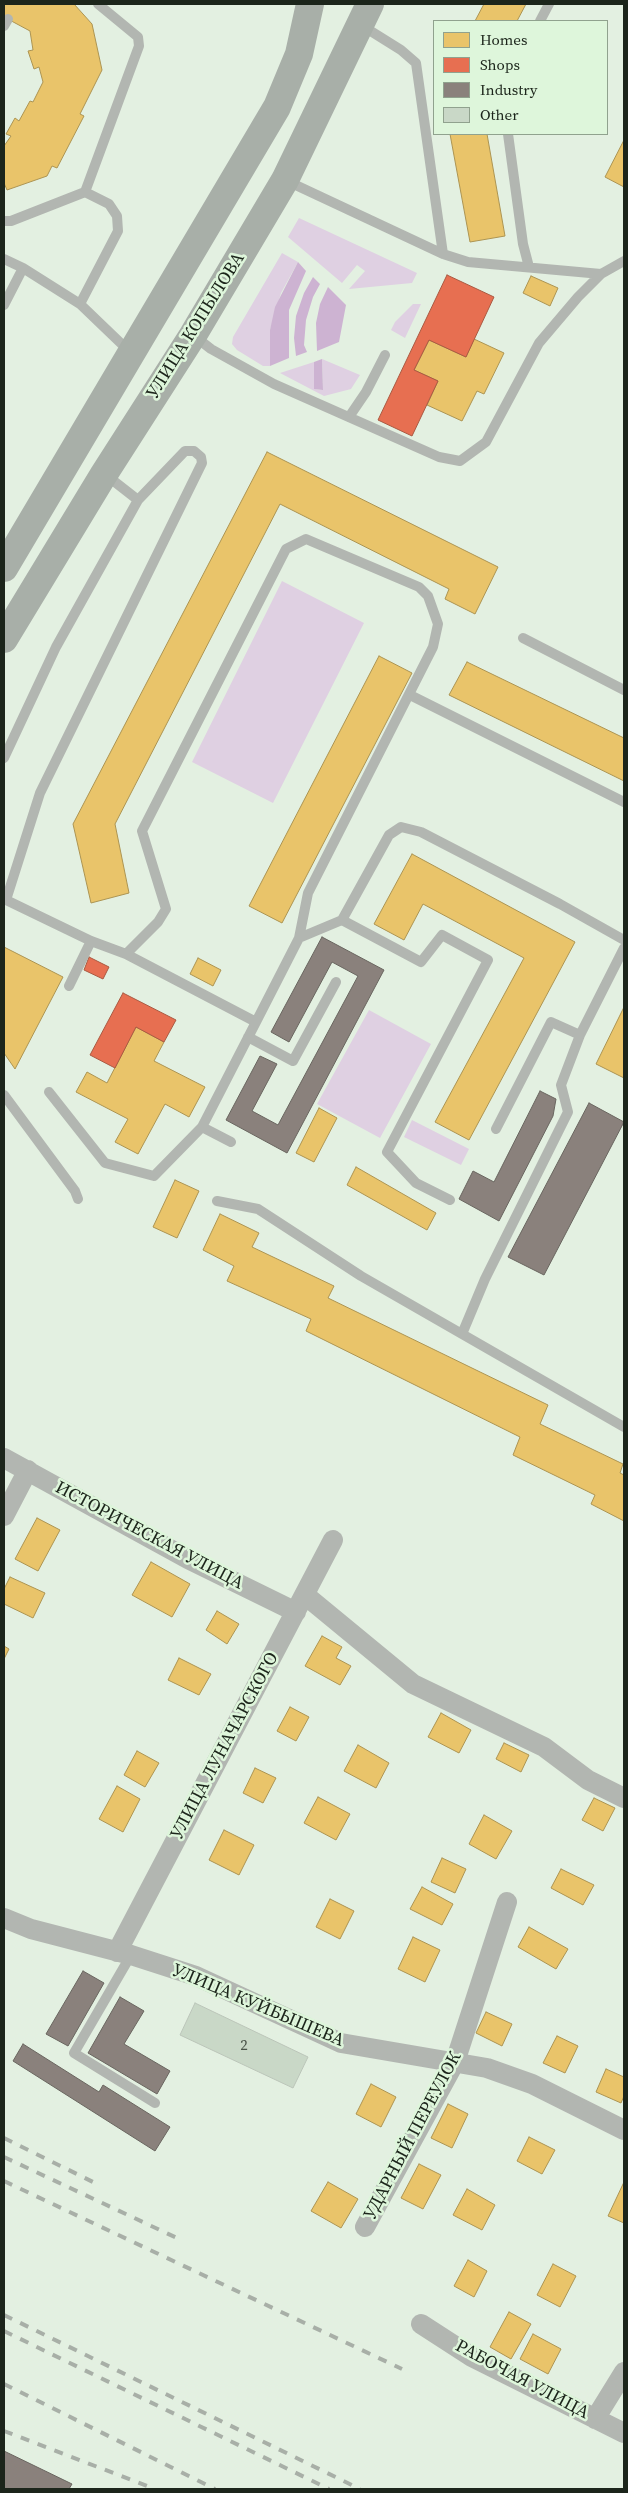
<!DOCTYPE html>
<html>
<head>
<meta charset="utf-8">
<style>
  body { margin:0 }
  #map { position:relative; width:628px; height:2493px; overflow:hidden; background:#e3f0e1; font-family:"Source Serif 4",serif }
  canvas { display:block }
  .frame { position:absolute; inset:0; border:5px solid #1c251b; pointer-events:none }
  .legend { position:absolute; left:433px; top:20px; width:175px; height:115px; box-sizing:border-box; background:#def6db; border:1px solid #90a28e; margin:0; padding:6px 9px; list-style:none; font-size:15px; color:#1c251b }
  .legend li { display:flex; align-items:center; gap:10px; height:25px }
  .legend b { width:25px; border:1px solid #90a28e }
</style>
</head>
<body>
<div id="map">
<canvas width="628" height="2493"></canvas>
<div class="frame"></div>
<ul class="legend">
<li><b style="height:14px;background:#e9c46a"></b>Homes</li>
<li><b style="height:14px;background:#e76f51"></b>Shops</li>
<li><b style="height:14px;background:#8a817c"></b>Industry</li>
<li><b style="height:14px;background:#c9d8c7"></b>Other</li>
</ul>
</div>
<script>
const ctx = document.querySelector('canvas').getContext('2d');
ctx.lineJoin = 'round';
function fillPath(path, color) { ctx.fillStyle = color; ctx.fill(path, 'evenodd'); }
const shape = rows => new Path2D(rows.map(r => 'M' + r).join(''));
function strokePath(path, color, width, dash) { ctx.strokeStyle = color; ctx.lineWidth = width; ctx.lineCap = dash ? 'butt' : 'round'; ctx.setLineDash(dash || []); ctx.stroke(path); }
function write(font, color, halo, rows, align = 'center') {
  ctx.font = font + ' "Source Serif 4",serif'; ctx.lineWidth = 5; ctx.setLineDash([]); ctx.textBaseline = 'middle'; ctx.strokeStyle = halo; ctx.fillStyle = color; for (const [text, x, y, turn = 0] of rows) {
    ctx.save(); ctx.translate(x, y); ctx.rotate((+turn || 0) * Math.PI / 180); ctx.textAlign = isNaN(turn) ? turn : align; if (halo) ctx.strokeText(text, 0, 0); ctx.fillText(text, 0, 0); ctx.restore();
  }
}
fillPath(shape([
  [299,218,417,273,412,283,349,289,365,271,357,265,342,283,288,237],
  [282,253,298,262,281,293,270,330,270,366,263,366,237,350,232,344,233,337],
  [413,304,421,304,405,338,391,330,395,322],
  [322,359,360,375,351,389,324,396,280,373,314,362,314,389,323,390],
  [282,581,364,623,273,803,192,762],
  [369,1010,431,1044,380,1138,317,1104],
  [412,1120,469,1149,461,1165,404,1137]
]), '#dfd0e2');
fillPath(shape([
  [298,262,306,271,289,310,289,358,270,366,270,330,275,307],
  [313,277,320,284,313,297,306,320,304,345,307,352,296,356,294,338,296,316,304,293],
  [328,287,346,305,339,342,317,351,316,323,320,304],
  [322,359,323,390,314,389,314,362]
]), '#cdb3d2');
const homes = shape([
  [4,4,74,4,92,24,102,70,80,114,84,116,57,168,52,166,47,176,7,190,4,183,4,146,11,136,6,134,15,118,19,121,30,101,33,102,43,82,39,67,34,69,28,51,33,50,30,31,4,17,4,4],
  [484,4,526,4,517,21,475,21,484,4],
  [450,134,487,134,505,236,470,242,450,134],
  [624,140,624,187,605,177,624,140],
  [531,276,558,288,550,306,523,293,531,276],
  [474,339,504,353,484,394,477,391,462,421,427,405,438,381,414,370,429,340,466,357,474,339],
  [267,452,498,567,475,614,445,599,449,589,280,504,115,824,129,893,91,903,73,824,267,452],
  [379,656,412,673,282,923,249,906,379,656],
  [467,662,624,738,624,781,449,695,467,662],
  [412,854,575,942,469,1140,435,1122,524,958,423,904,404,940,374,924,412,854],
  [4,947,63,977,15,1069,4,1053,4,947],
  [198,958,221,970,213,986,190,974,198,958],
  [624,1007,624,1078,596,1064,624,1007],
  [136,1027,164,1042,154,1061,205,1087,189,1117,165,1104,138,1154,115,1142,128,1119,76,1092,87,1072,107,1083,136,1027],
  [319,1108,337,1118,314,1162,296,1153,319,1108],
  [356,1167,436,1213,427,1230,347,1185,356,1167],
  [175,1180,199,1191,177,1238,153,1227,175,1180],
  [220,1214,259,1233,252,1247,334,1286,328,1298,548,1405,540,1424,623,1464,620,1473,624,1475,624,1521,591,1504,595,1495,513,1455,520,1437,306,1331,311,1319,227,1281,234,1266,203,1250,220,1214],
  [37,1518,60,1530,38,1571,15,1559,37,1518],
  [151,1562,190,1584,172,1617,132,1595,151,1562],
  [10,1577,45,1593,33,1618,4,1604,4,1589,10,1577],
  [217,1611,239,1624,227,1644,206,1630,217,1611],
  [322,1636,342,1647,336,1658,351,1666,340,1685,305,1666,322,1636],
  [4,1646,9,1649,4,1659,4,1646],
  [179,1658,211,1674,199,1695,168,1680,179,1658],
  [290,1707,309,1717,296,1741,277,1731,290,1707],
  [441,1713,471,1730,459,1753,428,1737,441,1713],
  [504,1743,529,1755,521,1772,496,1759,504,1743],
  [358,1745,389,1763,376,1788,344,1771,358,1745],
  [137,1751,159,1763,145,1787,124,1775,137,1751],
  [255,1768,276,1778,263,1803,243,1793,255,1768],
  [117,1786,140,1799,123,1832,99,1819,117,1786],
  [318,1797,350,1814,336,1840,304,1823,318,1797],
  [594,1798,615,1808,603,1831,582,1820,594,1798],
  [484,1815,512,1831,496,1859,469,1844,484,1815],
  [224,1830,254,1845,239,1875,209,1860,224,1830],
  [442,1858,466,1869,455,1893,431,1882,442,1858],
  [561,1869,594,1885,583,1905,551,1888,561,1869],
  [422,1887,453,1904,442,1925,410,1909,422,1887],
  [330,1899,354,1911,340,1939,316,1927,330,1899],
  [529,1927,568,1949,556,1969,518,1947,529,1927],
  [413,1937,440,1950,425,1982,398,1969,413,1937],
  [486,2012,512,2024,502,2046,476,2033,486,2012],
  [557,2036,578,2046,565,2073,543,2063,557,2036],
  [606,2069,624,2077,624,2096,621,2103,596,2092,606,2069],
  [371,2084,396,2097,381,2127,356,2114,371,2084],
  [448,2104,468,2114,452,2148,431,2138,448,2104],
  [529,2137,555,2150,542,2174,517,2161,529,2137],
  [419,2164,441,2175,423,2209,401,2198,419,2164],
  [328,2182,358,2199,341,2228,311,2211,328,2182],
  [624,2182,624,2223,608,2216,624,2182],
  [467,2189,495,2205,482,2230,453,2215,467,2189],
  [468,2260,487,2271,474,2297,454,2286,468,2260],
  [553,2264,576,2276,560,2307,537,2295,553,2264],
  [509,2312,531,2324,511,2359,490,2347,509,2312],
  [533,2334,561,2349,548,2374,520,2359,533,2334]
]);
fillPath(homes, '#e9c46a');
strokePath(homes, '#ac9452', 1);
const shops = shape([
  [447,275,494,297,466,357,429,340,414,370,438,381,412,436,378,420,447,275],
  [89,957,109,967,103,979,84,970,89,957],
  [123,993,176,1020,164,1042,136,1027,115,1068,90,1055,123,993]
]);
fillPath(shops, '#e76f51');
strokePath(shops, '#aa5941', 1);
const industry = shape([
  [322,937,384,970,287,1153,226,1120,260,1056,277,1064,252,1111,278,1125,358,976,332,962,289,1042,271,1032,322,937],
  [540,1091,556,1099,553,1116,499,1221,459,1199,473,1171,494,1182,540,1091],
  [589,1103,624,1122,544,1275,508,1257,589,1103],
  [83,1971,104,1983,68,2046,46,2034,83,1971],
  [120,1997,144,2011,124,2044,170,2071,157,2094,88,2053,120,1997],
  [23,2044,99,2092,103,2085,170,2127,155,2151,13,2061,23,2044],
  [4,2451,72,2484,69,2489,4,2489,4,2451]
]);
fillPath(industry, '#8a817c');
strokePath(industry, '#69655f', 1);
const building = shape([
  [195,2003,308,2057,293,2088,180,2035,195,2003]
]);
fillPath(building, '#c9d8c7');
strokePath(building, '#bbc5b9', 1);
strokePath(shape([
  [540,21,549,4],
  [361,25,401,50,416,63,443,254],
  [4,26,8,19],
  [508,134,523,244,529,267],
  [287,181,443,254,468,262,601,274,624,261],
  [4,221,11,221,85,192],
  [4,259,23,268,80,304,131,353],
  [80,304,118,231,117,216,109,204,85,192,139,46,138,37,98,4],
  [4,305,23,268],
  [193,335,211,349,274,384,439,457,460,461,486,442,539,343,578,297,601,274],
  [349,417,366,392,385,355],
  [523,638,624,690],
  [410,695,624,802],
  [4,758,56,647,138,500,106,475],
  [4,899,91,941,126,954,256,1022,202,1127,231,1142],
  [6,900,40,793,202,463,201,457,194,451,185,451,138,500],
  [342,920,421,962,442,935,488,960,387,1152,416,1183,450,1200],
  [299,938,342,920,389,835,401,827,421,832,560,904,624,940],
  [126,954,158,922,166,909,142,831,286,549,306,539,419,587,428,596,438,624,433,647,308,893,299,938,256,1022],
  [69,986,91,941],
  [248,1037,293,1061,336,982],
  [49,1092,105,1163,154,1176,202,1127],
  [4,1095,75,1191,78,1199],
  [496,1129,551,1022,580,1035],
  [217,1201,258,1209,361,1276,624,1427],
  [462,1334,485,1279,568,1112,561,1085,580,1035,624,948],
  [131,1955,74,2053,155,2103]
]), '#b2b6b1', 10);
strokePath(shape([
  [4,1458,188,1559,296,1612],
  [4,1516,28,1470],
  [305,1595,413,1684,544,1747,588,1780,624,1798],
  [4,1918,31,1929,131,1955,196,1976,341,2043,487,2068,532,2084,624,2130],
  [117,1952,333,1540],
  [365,2227,455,2062,507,1902],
  [421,2324,472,2357,624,2433],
  [595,2419,624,2372]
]), '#b2b6b1', 20);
strokePath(shape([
  [4,568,277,107,299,54,310,4],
  [4,639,104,474,193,335,285,180,370,4]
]), '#a8afa8', 28);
strokePath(shape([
  [4,2138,95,2183],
  [4,2157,177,2238],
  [4,2181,402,2369],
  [4,2315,360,2489],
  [4,2331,329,2489],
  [4,2384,215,2489],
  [4,2431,155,2489]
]), '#a8afa7', 4, [9, 9]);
write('15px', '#4a5449', null, [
  ["2",244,2046]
]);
write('18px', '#1c251b', '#def6db', [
  ["УЛИЦА КОПЫЛОВА",196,326,-58],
  ["ИСТОРИЧЕСКАЯ УЛИЦА",149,1536,28],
  ["УЛИЦА ЛУНАЧАРСКОГО",225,1746,-62],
  ["УЛИЦА КУЙБЫШЕВА",258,2006,23],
  ["УДАРНЫЙ ПЕРЕУЛОК",413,2136,-62],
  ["РАБОЧАЯ УЛИЦА",522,2380,28]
]);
</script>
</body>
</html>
